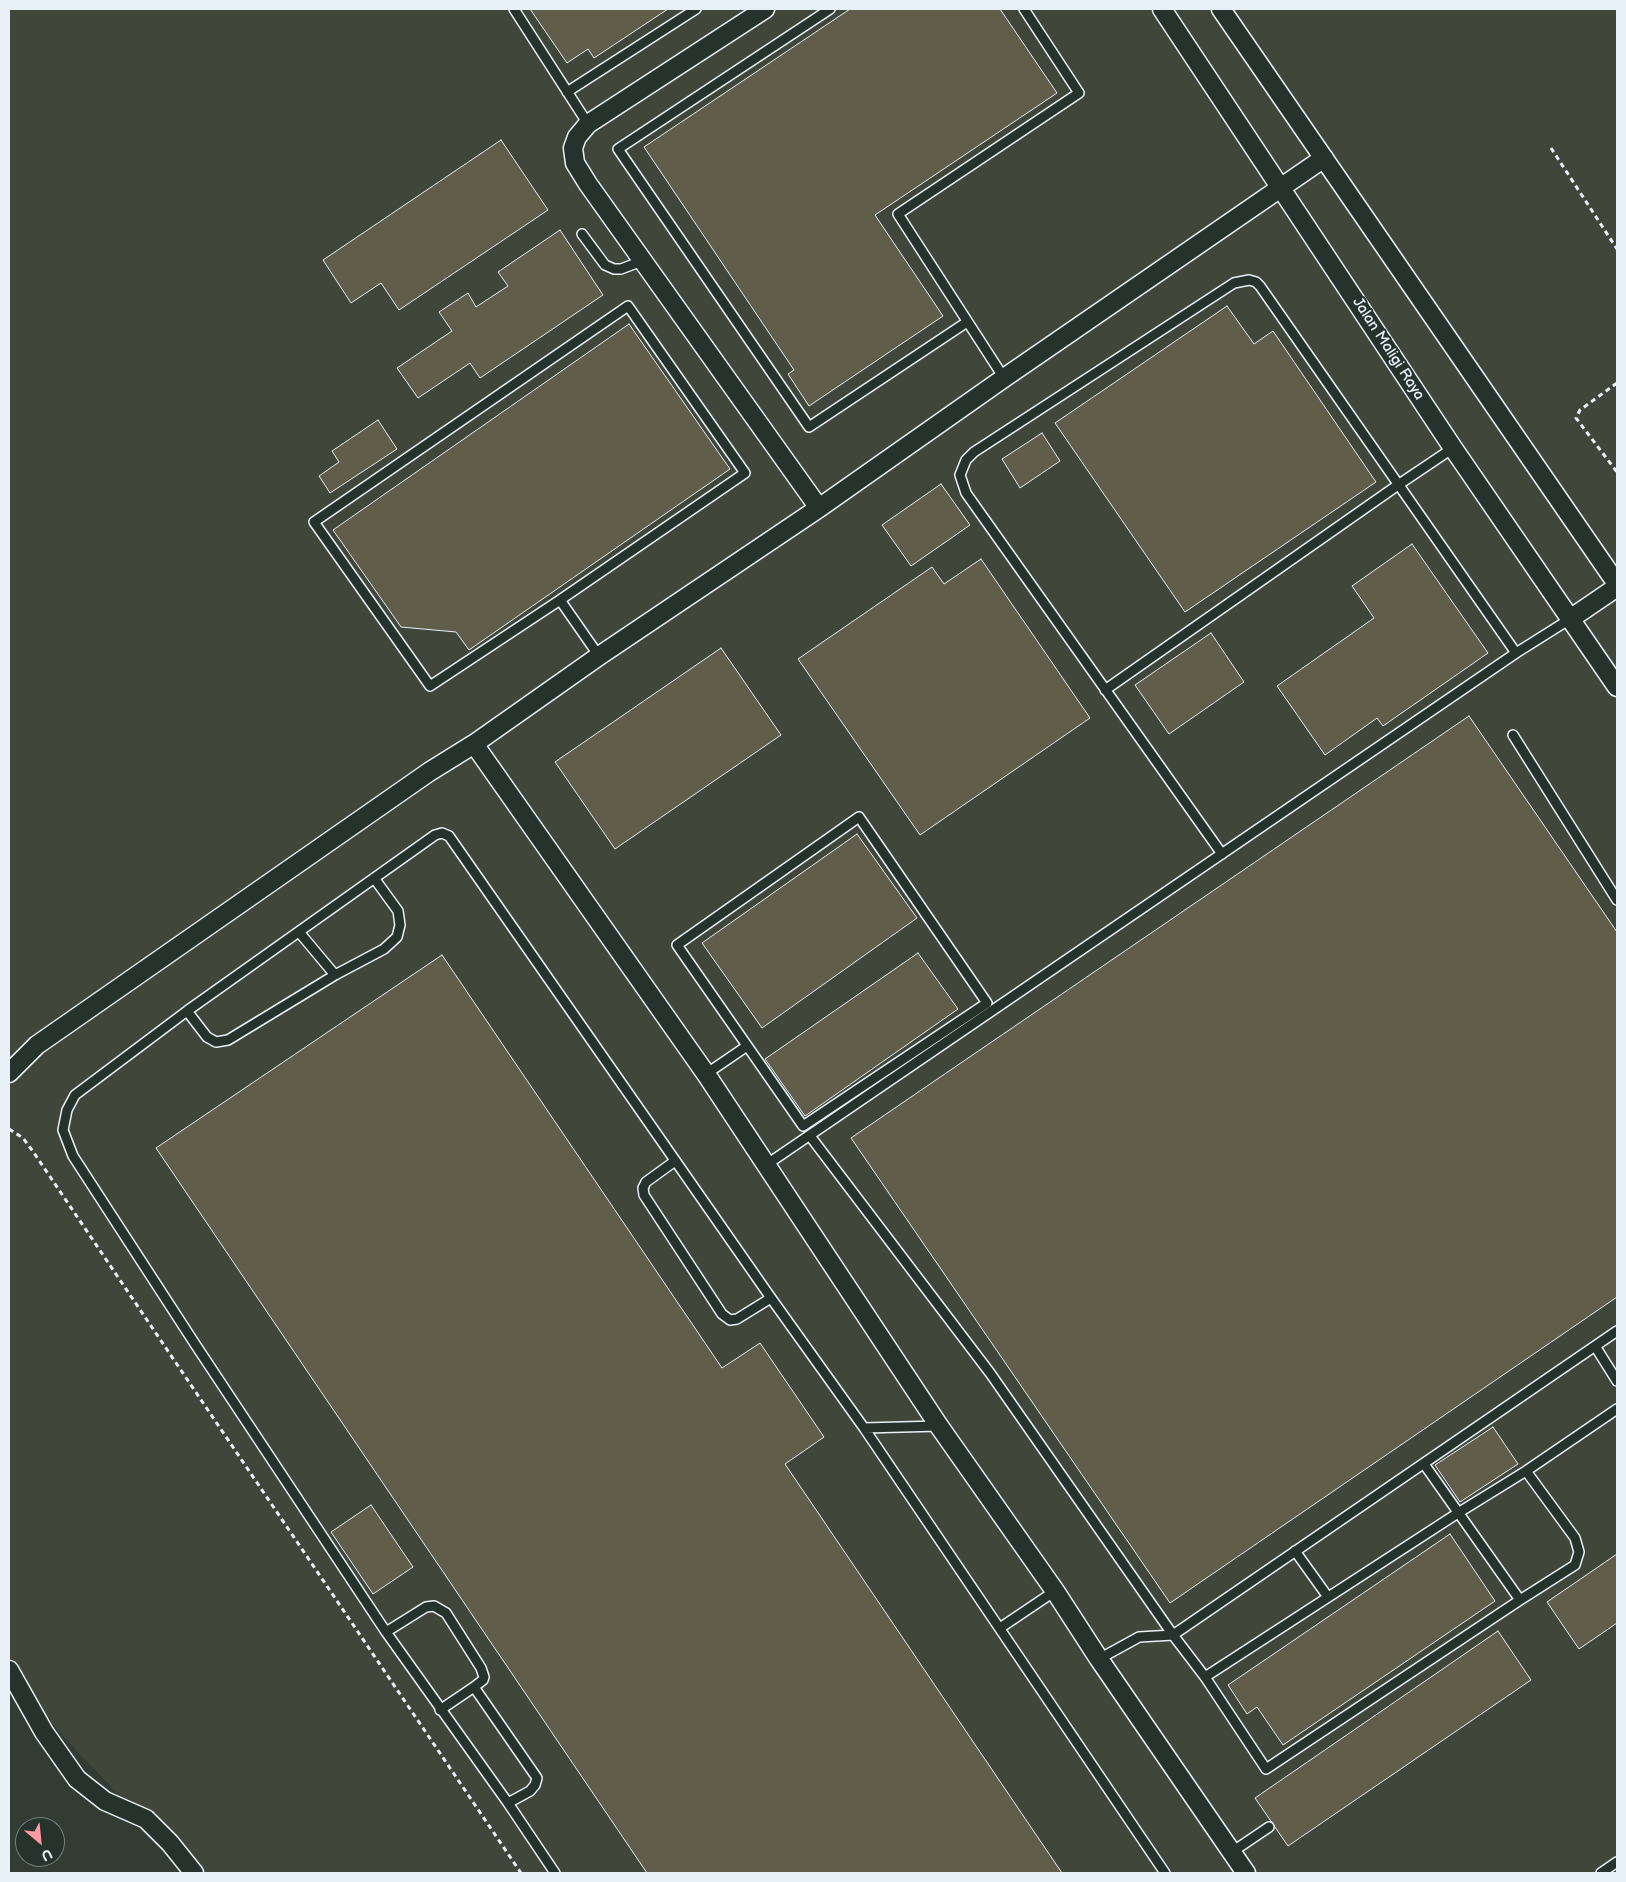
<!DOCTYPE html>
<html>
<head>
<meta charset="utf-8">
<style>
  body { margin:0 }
  #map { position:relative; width:1626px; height:1882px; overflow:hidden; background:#323c33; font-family:"Balsamiq Sans",sans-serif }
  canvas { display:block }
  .frame { position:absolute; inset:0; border:10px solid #e8f1f8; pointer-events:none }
  .north { position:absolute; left:15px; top:1817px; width:50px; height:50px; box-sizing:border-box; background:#26332d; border:1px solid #747f7e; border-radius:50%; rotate:152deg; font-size:14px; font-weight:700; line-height:20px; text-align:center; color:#e8f1f8 }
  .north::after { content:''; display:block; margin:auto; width:18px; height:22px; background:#ff9aa2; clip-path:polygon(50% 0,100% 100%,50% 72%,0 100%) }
</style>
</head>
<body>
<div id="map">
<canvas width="1626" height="1882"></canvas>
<div class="frame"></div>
<div class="north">U</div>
</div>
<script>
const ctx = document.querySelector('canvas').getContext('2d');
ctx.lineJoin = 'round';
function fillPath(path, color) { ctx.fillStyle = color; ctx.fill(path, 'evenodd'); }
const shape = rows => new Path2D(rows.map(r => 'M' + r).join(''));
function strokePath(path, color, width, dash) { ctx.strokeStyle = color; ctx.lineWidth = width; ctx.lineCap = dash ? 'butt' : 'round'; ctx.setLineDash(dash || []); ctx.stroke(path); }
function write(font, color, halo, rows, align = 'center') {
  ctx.font = font + ' "Balsamiq Sans",sans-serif'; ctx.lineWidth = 4; ctx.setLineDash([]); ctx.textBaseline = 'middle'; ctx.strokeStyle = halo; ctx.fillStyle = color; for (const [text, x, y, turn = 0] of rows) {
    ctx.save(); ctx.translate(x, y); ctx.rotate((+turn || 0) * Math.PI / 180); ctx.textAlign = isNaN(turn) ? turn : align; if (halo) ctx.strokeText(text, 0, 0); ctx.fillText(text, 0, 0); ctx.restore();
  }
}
fillPath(shape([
  [9,9,1617,9,1617,1873,193,1873,58,1731,9,1660]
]), '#40463a');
const building = shape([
  [530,9,668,9,594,58,588,49,567,63,530,9],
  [850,9,1000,9,1057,93,875,215,943,316,809,406,788,374,794,370,644,147,850,9],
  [501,140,548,210,399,310,381,283,351,303,323,260,501,140],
  [560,230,603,295,480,378,470,363,418,398,397,368,452,331,439,312,468,293,476,307,508,286,498,272,560,230],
  [1227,306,1254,344,1273,331,1376,482,1185,612,1055,423,1227,306],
  [629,324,730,469,469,650,456,632,401,627,333,530,629,324],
  [378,420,397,449,330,493,319,476,339,462,332,451,378,420],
  [1042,433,1060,461,1020,488,1002,459,1042,433],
  [941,484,970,525,911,566,882,525,941,484],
  [1412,544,1488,653,1383,726,1377,718,1325,755,1277,686,1374,618,1352,586,1412,544],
  [981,559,1090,718,920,835,798,659,932,567,944,584,981,559],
  [1211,633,1244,682,1169,734,1135,685,1211,633],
  [721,648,781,735,615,849,555,762,721,648],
  [1469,716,1617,932,1617,1297,1170,1603,851,1138,1469,716],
  [857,834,917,918,762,1028,702,943,857,834],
  [918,953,958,1009,805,1116,765,1059,918,953],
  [442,955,722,1368,760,1343,824,1437,785,1464,1062,1873,647,1873,156,1148,442,955],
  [1493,1427,1518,1464,1460,1502,1435,1465,1493,1427],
  [371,1505,413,1567,373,1594,331,1532,371,1505],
  [1450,1534,1495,1601,1283,1745,1257,1707,1247,1714,1228,1685,1450,1534],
  [1617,1554,1617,1623,1579,1649,1547,1602,1617,1554],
  [1498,1631,1531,1680,1288,1846,1255,1798,1498,1631]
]);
fillPath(building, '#605e4a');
strokePath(building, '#e8f1f8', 1);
const service = shape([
  [514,9,588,124],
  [830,9,618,149,809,427,967,322],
  [567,92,696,9],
  [582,234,605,265,614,269,621,269,642,261],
  [1004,378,898,214,1079,93,1024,9],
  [560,600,430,686,314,522,628,306,745,473,560,600,599,656],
  [1105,690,1398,485,1453,448],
  [1513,735,1617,900],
  [859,817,987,1003,803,1126,677,945,859,817],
  [1222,854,966,493,960,475,966,460,974,452,1234,283,1249,280,1256,282,1260,286,1516,653],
  [299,932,335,975],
  [187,1011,207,1037,216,1042,228,1040,335,975,384,949,397,937,400,925,398,911,374,878],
  [706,1074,747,1046],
  [810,1136,990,1373,1173,1635,1205,1677,1266,1769,1520,1600,1575,1565,1579,1552,1575,1538,1526,1471],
  [675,1161,646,1182,643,1188,644,1195,722,1314,730,1320,737,1319,771,1298],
  [766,1165,1516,653,1570,619],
  [1595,1346,1617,1381],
  [864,1428,939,1426],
  [1424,1464,1520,1600],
  [1295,1551,1328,1597],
  [1000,1628,1055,1591],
  [386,1632,426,1607,434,1606,446,1613,481,1668,484,1677,483,1680,474,1687,440,1710],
  [1099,1659,1139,1637,1173,1635,1617,1331],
  [1205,1677,1458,1513,1526,1471,1617,1409],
  [474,1687,537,1778,535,1785,530,1791,508,1803],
  [1232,1852,1269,1827],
  [555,1873,508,1803,386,1632,195,1344,73,1156,63,1130,67,1110,75,1095,187,1011,435,835,442,833,449,836,771,1298,864,1428,1165,1873],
  [1601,1873,1617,1862]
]);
const minor = shape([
  [765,9,588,124,577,137,573,148,575,163,588,184,819,508],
  [1162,9,1453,448,1617,687],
  [1221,9,1617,584],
  [1570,619,1617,587],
  [9,1073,37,1045,429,772,474,744],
  [9,1670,44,1732,77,1779,105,1801,146,1819,170,1843,194,1873],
  [1246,1873,1099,1659,1055,1591,939,1426,706,1074,474,744,599,656,819,508,1004,378,1324,158]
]);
strokePath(service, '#e8f1f8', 12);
strokePath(minor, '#e8f1f8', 21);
strokePath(shape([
  [1551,148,1617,249],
  [1617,383,1580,410,1576,418,1617,472],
  [9,1129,23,1138,32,1150,521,1873]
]), '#e8f1f8', 3, [5, 4]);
strokePath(service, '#26332d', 9);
strokePath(minor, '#26332d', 18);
write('15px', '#e8f1f8', '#26332d', [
  ["Jalan Maligi Raya",1388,349,57]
]);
</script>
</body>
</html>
